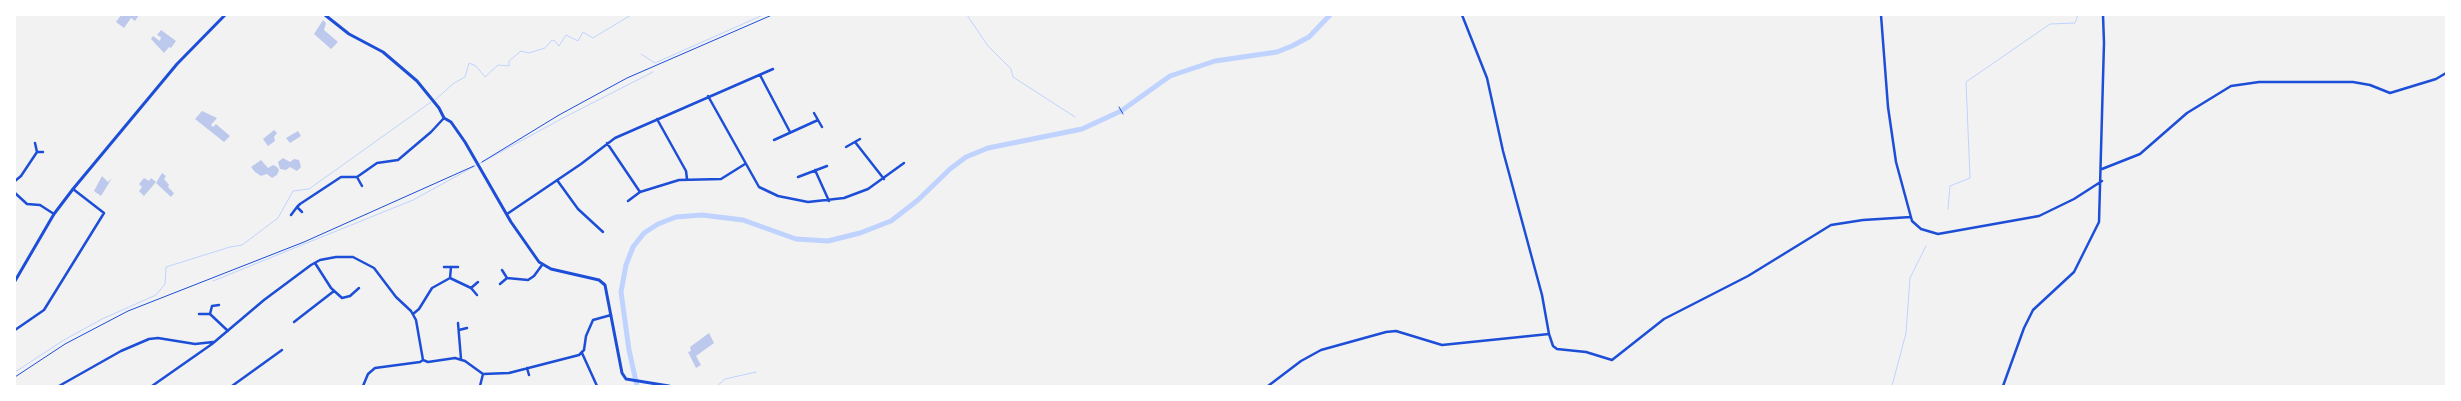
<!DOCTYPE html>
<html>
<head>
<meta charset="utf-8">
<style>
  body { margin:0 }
  #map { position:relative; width:2461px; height:401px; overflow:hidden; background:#f2f2f2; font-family:Spectral,serif }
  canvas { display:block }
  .frame { position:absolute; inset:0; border:16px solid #fff; pointer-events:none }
</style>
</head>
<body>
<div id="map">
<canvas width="2461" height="401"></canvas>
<div class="frame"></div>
</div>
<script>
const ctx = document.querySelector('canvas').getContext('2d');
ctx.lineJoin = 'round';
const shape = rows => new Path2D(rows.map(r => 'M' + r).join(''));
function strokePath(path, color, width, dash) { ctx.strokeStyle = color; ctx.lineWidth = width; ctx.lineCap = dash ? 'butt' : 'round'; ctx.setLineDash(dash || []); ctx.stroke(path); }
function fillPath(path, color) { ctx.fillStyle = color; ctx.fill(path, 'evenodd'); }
strokePath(shape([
  [967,15,988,46,1011,69,1013,77,1075,117],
  [641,54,655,63,763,15],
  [435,100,454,83,465,77,469,63,476,66,485,77,498,65,509,66,509,61,521,51,529,53,545,48,552,40,555,41,559,46,566,35,578,41,583,32,593,38,631,15],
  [1948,209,1950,186,1970,178,1966,82,2050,24,2075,23,2078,15],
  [213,281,413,200,561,119,653,72],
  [15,372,64,340,102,319,156,295,165,284,166,267,230,247,242,245,278,218,293,191,309,189,431,102],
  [717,386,725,379,756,372],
  [1892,386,1906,333,1910,278,1926,246]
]), '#bfd3fe', 1);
strokePath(shape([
  [637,386,629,350,621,292,626,265,633,247,644,233,658,224,676,217,702,215,743,220,796,239,828,241,860,233,891,221,918,200,950,169,966,157,988,148,1082,129,1121,111,1170,76,1215,61,1277,52,1292,46,1309,37,1330,15]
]), '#bfd3fe', 5);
fillPath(shape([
  [121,15,139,15,135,21,131,18,124,28,116,22],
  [323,20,326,23,324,30,338,42,331,49,314,34],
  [161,30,176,41,171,48,169,47,164,53,151,39,153,36,160,41,161,37,157,35],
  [202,111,217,118,211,125,213,127,216,124,230,136,224,142,195,119],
  [274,130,277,133,274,137,275,141,268,146,263,139],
  [298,131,301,136,290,143,286,138],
  [283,158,290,162,294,159,299,160,301,167,297,171,290,167,286,170,280,169,278,162],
  [261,160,268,168,273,165,277,167,279,170,277,175,272,178,267,174,261,176,255,172,251,167],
  [162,173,166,176,164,179,169,185,168,187,174,193,171,197,156,183],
  [102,176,108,182,112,178,101,196,94,191],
  [144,178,149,181,151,178,156,182,144,196,139,191,142,187,139,184],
  [709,333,714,343,696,356,701,365,696,368,688,352,691,351,690,347]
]), '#bdc9ec');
strokePath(shape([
  [1119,107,1123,114],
  [482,162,559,115,627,78,772,15],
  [15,377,65,344,128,311,304,242,474,166]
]), '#1d4ed8', 1);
strokePath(shape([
  [1462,15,1487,78,1503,151,1542,295,1549,334,1553,346,1557,349,1586,352,1612,360,1664,319,1748,276,1831,225,1863,220,1911,217],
  [1881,15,1888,107,1896,162,1912,221,1921,229,1938,234,2039,216,2074,199,2102,181],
  [760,75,790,132],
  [708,96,759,187,778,196,808,202,844,198,868,189,904,163],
  [814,113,822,127],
  [657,119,686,171,687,179],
  [774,140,818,120],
  [855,142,884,179],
  [35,143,37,152,43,152],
  [607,143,640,192,679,180,721,179,745,164],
  [846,147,860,139],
  [2102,169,2140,154,2187,113,2231,86,2259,82,2353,82,2370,85,2390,93,2436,79,2446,73],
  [815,170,829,201],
  [357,177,362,186],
  [798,177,827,166],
  [557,180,578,209,603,232],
  [15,181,21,176,37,152],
  [15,193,27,204,40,205,54,214],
  [628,201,640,192],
  [302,212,297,207,300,204,341,177,357,177,377,163,398,160,431,132,444,118],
  [507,214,581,164,615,138,773,69],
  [291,215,297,207],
  [315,263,331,288,342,298,350,296,359,288],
  [444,267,458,267],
  [502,270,507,278],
  [450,278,451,267],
  [500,284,507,278,528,280,534,276,542,265],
  [471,288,478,282],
  [219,305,212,306,210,314,228,331],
  [199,314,210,314],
  [413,314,419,309,432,288,450,278,471,288,477,295],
  [294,322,334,291],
  [458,323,461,359],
  [15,330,44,310,104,213,73,189],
  [459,330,467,328],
  [582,353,597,386],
  [527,368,529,375],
  [483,374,509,373,579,355,584,350,586,336,593,320,611,315],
  [59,386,121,351,149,339,158,338,195,344,213,342],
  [152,386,212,344,264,300,311,265,320,260,336,257,353,257,374,268,396,297,411,311,416,320,423,360],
  [232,386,282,350],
  [363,386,368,374,375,368,420,362,423,360,428,362,455,358,465,361,483,374,480,386],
  [1268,386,1301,361,1321,350,1386,332,1396,331,1442,345,1549,334],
  [2003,386,2024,328,2033,310,2074,272,2099,222,2104,43,2103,15]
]), '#1d4ed8', 2.5);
strokePath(shape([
  [325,15,349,34,383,52,417,81,439,108,444,118,451,122,465,142,511,222,539,262,551,269,599,280,605,285,622,373,626,379,669,386],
  [15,281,54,214,73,189,177,64,225,15]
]), '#1d4ed8', 3);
</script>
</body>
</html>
